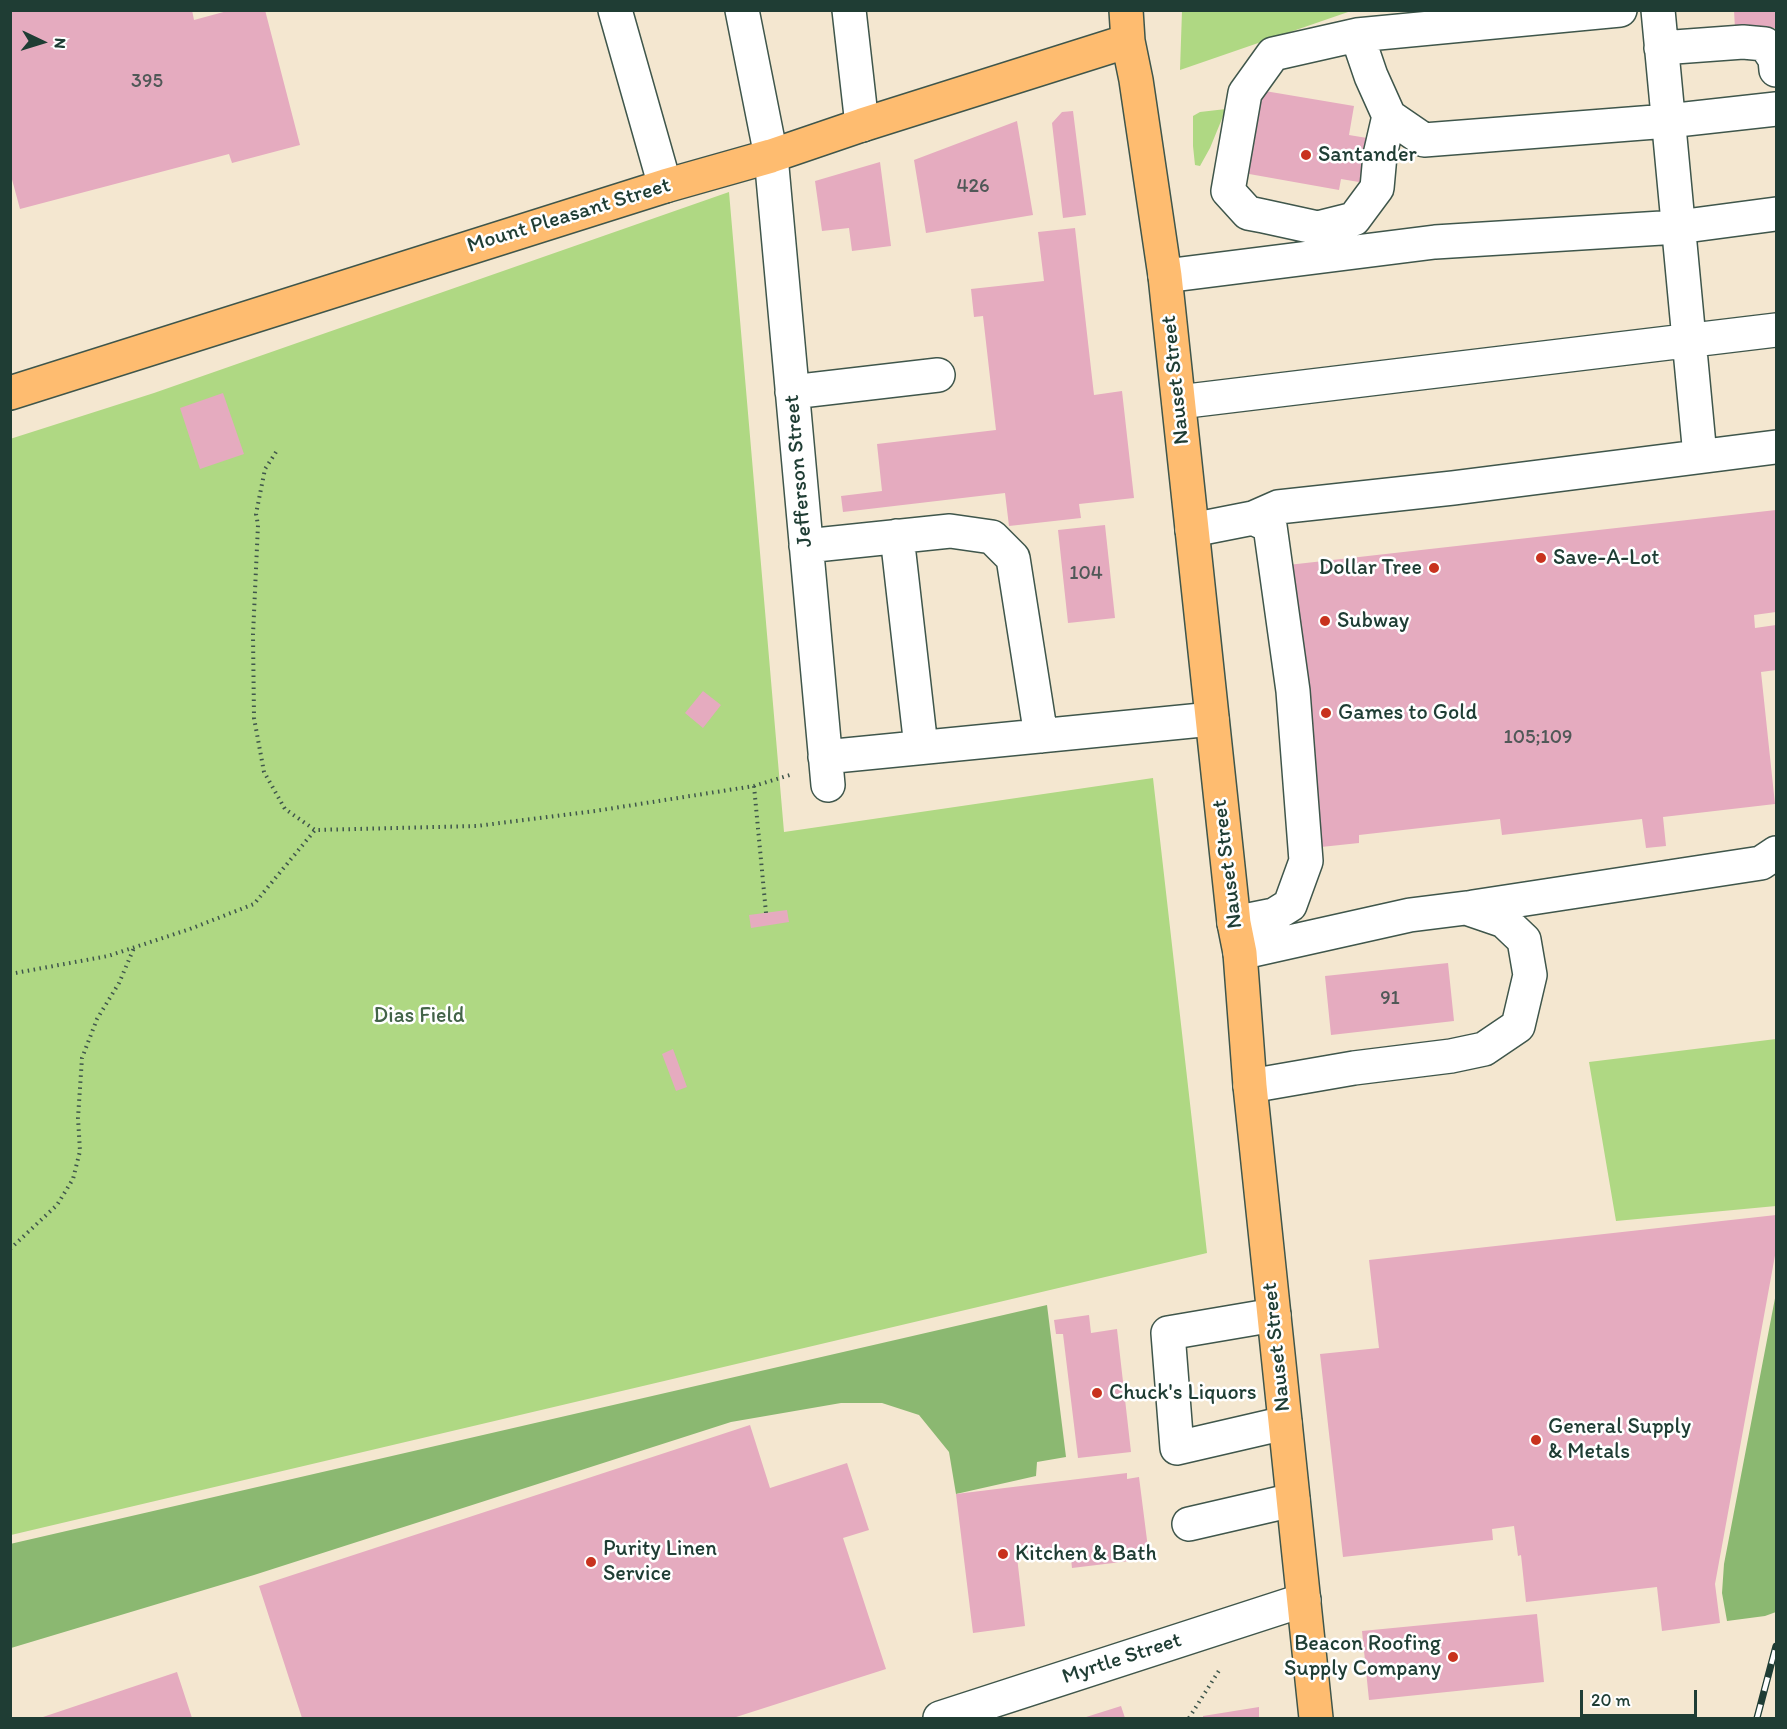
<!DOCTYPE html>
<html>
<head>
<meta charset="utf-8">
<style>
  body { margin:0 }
  #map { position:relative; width:1787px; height:1729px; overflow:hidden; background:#f4e7d0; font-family:Itim,sans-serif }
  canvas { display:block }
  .frame { position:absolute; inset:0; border:12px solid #1f3d34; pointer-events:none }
  .north { position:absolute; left:12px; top:12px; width:60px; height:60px; -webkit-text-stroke:4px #fff; paint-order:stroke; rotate:94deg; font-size:16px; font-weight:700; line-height:24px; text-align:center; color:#1f3d34 }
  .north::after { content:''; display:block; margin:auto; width:21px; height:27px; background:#1f3d34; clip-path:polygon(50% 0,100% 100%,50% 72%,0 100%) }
  .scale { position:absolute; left:1580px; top:1690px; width:117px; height:27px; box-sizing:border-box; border:3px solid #1f3d34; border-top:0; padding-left:8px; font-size:18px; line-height:21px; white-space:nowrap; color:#1f3d34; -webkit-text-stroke:4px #fff; paint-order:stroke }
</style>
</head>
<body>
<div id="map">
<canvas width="1787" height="1729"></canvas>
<div class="frame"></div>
<div class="north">N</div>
<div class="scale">20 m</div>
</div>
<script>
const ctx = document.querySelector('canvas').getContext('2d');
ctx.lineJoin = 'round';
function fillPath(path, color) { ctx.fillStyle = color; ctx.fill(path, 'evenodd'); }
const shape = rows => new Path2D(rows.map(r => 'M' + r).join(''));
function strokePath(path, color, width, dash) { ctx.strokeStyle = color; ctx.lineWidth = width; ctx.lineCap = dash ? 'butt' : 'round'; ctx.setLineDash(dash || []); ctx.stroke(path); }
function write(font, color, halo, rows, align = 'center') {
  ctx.font = font + ' Itim,sans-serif'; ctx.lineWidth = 5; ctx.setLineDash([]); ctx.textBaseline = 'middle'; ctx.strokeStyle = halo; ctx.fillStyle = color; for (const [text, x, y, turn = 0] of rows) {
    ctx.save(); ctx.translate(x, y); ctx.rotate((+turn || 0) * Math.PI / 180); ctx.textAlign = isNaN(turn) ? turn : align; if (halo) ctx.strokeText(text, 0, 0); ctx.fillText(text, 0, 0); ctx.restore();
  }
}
fillPath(shape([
  [1182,11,1351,11,1180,70],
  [1226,109,1210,148,1200,166,1195,165,1193,146,1193,116,1200,112],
  [729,192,784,832,1153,778,1207,1253,11,1535,10,439,154,393],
  [1776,1039,1776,1206,1616,1221,1589,1062]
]), '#afd883');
fillPath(shape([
  [1776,1293,1776,1612,1765,1616,1727,1621,1722,1593,1724,1564],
  [1047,1305,1066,1457,1037,1462,1036,1476,956,1494,949,1452,919,1415,882,1403,841,1403,731,1422,254,1575,11,1648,10,1544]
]), '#8bb871');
fillPath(shape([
  [10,10,192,10,194,20,231,10,265,10,300,145,232,163,229,154,20,209,10,172],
  [1734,10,1776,10,1776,28,1735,29],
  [1253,89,1354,106,1349,135,1373,139,1365,183,1341,179,1339,190,1238,172],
  [1073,111,1086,215,1063,218,1052,123,1062,112],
  [1017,121,1033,215,926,233,914,160],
  [880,162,891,246,852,251,849,228,822,231,815,181],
  [1075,228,1094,395,1122,391,1134,498,1079,504,1081,518,1009,526,1005,493,843,512,841,496,882,491,877,444,996,430,983,316,974,317,971,289,1044,281,1038,232],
  [223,393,244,454,200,469,180,408],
  [1776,510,1776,612,1754,615,1755,628,1776,625,1776,670,1761,672,1775,804,1663,817,1666,846,1646,848,1642,819,1502,835,1500,819,1359,835,1359,843,1321,847,1288,565],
  [1105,525,1115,618,1068,623,1058,530],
  [703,691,721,705,703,728,685,713],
  [787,910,789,922,751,928,749,915],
  [1448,963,1454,1021,1331,1035,1325,976],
  [673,1049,687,1087,676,1091,662,1054],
  [1776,1215,1776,1250,1715,1584,1720,1623,1662,1631,1657,1587,1526,1602,1521,1555,1518,1556,1514,1526,1492,1529,1493,1540,1343,1557,1320,1354,1379,1348,1369,1260],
  [1089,1315,1091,1333,1117,1329,1131,1452,1078,1458,1063,1334,1056,1334,1054,1320],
  [750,1425,770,1488,847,1463,869,1530,843,1538,886,1669,733,1718,302,1718,259,1586],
  [1127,1473,1127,1479,1139,1477,1148,1548,1137,1550,1138,1560,1072,1568,1070,1550,1017,1557,1025,1626,973,1633,956,1494],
  [1537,1614,1544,1682,1369,1700,1362,1631],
  [177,1672,192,1718,40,1718],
  [1121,1706,1125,1718,1083,1718],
  [1259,1707,1259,1718,1203,1718,1203,1716]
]), '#e5abbf');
const minor = shape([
  [615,10,665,186],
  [742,10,771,156,828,785],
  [849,10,862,125],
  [1658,10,1700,456],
  [1357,35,1371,76,1389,116,1424,140,1668,121,1776,109],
  [1661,48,1743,42,1765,44,1775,59,1776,70],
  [1389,116,1380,155,1377,188,1354,219,1318,228,1263,216,1248,213,1228,191,1245,93,1273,54,1357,35,1620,10],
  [1165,276,1435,242,1678,227,1776,214],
  [792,392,938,375],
  [1179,402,1776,330],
  [1253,518,1278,507,1453,488,1776,447],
  [1192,530,1253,518,1270,526,1293,691,1306,861,1290,905,1274,915,1234,923],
  [897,536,921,747],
  [806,546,950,531,992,537,1013,558,1041,736],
  [825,757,1212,719],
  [1473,907,1761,863,1776,853],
  [1240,953,1410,915,1466,908,1504,921,1524,940,1530,975,1518,1026,1484,1049,1451,1056,1354,1068,1250,1086],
  [1274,1315,1168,1333,1177,1448,1285,1423],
  [1189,1524,1293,1500],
  [940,1718,1304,1600]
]);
const major = shape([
  [1126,10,1128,41,1136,80,1165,276,1234,923,1240,953,1250,1086,1316,1718],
  [10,393,665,186,771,156,862,125,1128,41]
]);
strokePath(minor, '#3f564b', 36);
strokePath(major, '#3f564b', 36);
strokePath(shape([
  [276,452,265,469,256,514,258,525,253,635,254,718,264,772,285,809,315,830,477,826,595,811,754,786,790,775],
  [754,786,766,913],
  [10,974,108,956,190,929,254,904,315,830],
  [10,1249,57,1205,73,1179,80,1151,78,1118,82,1058,97,1019,119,983,134,948],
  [1189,1718,1220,1669]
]), '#3f564b', 4, [1.5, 4.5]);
strokePath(minor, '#fff', 33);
strokePath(major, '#febc70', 33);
const rail = shape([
  [1757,1718,1776,1646]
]);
strokePath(rail, '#1f3d34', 7);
strokePath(rail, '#fff', 4.5, [14]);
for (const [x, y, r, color] of [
  [1306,155,6,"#c8321e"],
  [1541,558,6,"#c8321e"],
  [1434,568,6,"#c8321e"],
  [1325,621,6,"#c8321e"],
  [1326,713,6,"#c8321e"],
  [1097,1393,6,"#c8321e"],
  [1536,1440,6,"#c8321e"],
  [1003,1554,6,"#c8321e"],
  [591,1562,6,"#c8321e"],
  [1453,1657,6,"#c8321e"]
]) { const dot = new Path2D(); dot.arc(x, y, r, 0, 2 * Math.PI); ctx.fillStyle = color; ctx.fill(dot); strokePath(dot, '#fff', 2); }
write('20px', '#505857', null, [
  ["395",147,82],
  ["426",973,187],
  ["104",1086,574],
  ["105;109",1538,738],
  ["91",1390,999]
]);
write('22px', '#1f3d34', '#fff', [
  ["Santander",1318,155],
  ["Save-A-Lot",1553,558],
  ["Dollar Tree",1422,568,"right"],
  ["Subway",1337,621],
  ["Games to Gold",1338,713],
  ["Chuck's Liquors",1109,1393],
  ["General Supply",1548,1427],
  ["& Metals",1548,1452],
  ["Purity Linen",603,1549],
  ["Service",603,1574],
  ["Kitchen & Bath",1015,1554],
  ["Beacon Roofing",1441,1644,"right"],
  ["Supply Company",1441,1669,"right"]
], 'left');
write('22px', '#1f3d34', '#fff', [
  ["Mount Pleasant Street",569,216,-17],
  ["Nauset Street",1176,380,-96],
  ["Jefferson Street",799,471,-95],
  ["Nauset Street",1228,864,-97],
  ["Nauset Street",1277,1347,-96],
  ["Myrtle Street",1122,1659,-18]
]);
write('22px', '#436448', '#fff', [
  ["Dias Field",419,1016]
]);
</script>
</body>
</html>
